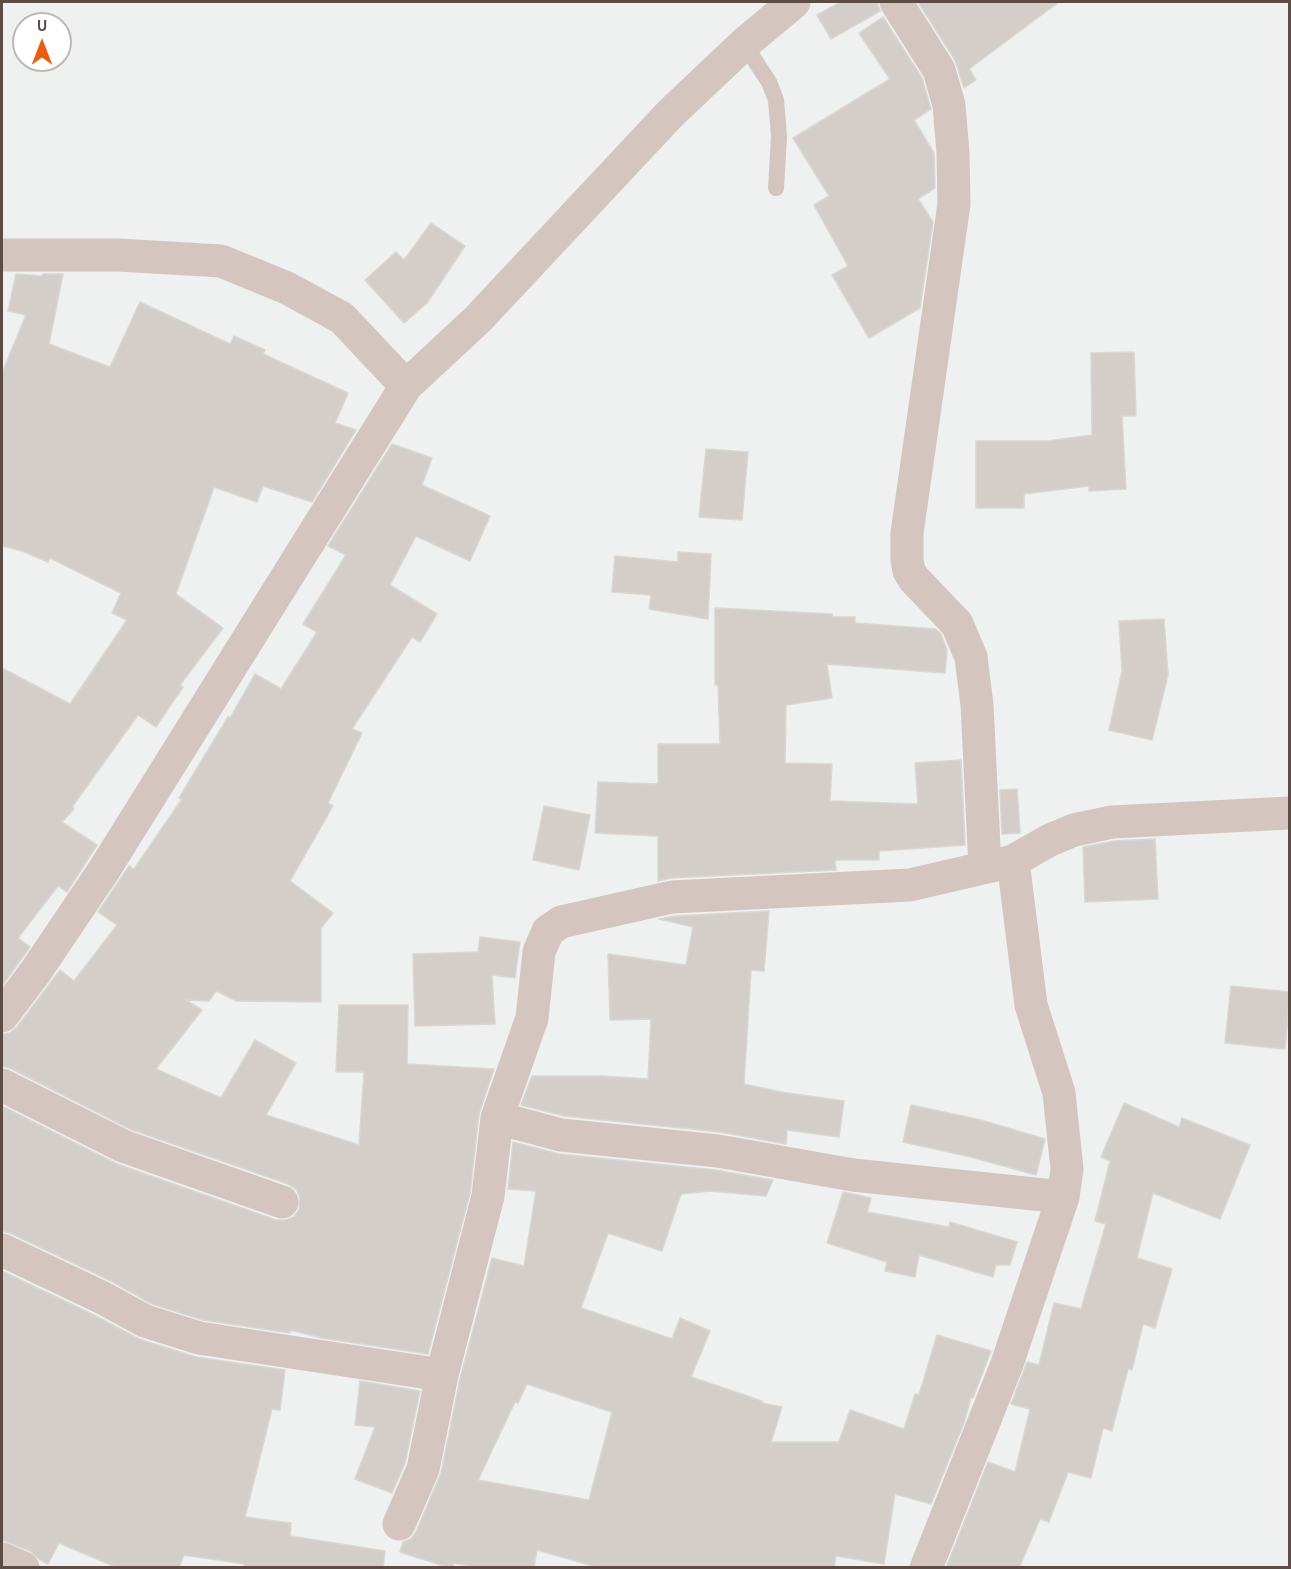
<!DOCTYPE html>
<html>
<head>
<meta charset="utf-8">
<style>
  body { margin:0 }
  #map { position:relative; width:1291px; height:1569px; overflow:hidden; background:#eef1f0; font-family:"Alegreya Sans",sans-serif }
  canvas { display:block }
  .frame { position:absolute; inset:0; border:3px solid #5d4b45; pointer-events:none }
  .north { position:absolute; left:12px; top:12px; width:60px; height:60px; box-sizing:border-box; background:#fff; border:2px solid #beb7b5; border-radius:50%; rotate:0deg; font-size:16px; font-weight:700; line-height:24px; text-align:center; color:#5d4b45 }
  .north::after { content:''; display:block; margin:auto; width:21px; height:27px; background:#eb5d0e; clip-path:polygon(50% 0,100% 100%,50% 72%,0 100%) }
</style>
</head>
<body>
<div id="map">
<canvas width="1291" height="1569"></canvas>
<div class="frame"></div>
<div class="north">U</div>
</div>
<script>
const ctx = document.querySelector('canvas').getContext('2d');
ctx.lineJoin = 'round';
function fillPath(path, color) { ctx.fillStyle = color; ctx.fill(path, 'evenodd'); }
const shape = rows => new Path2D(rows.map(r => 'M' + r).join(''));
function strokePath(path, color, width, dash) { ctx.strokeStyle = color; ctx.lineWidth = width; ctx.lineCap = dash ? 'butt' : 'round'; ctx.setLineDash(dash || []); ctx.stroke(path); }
const building = shape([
  [841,2,877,2,880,11,831,39,817,15,841,2],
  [918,2,1059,2,969,69,976,80,964,88,955,60,918,2],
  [883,17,922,78,931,109,914,120,934,153,935,188,918,199,933,222,920,308,869,338,832,275,848,266,814,205,829,196,793,138,890,79,859,33,883,17],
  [431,223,465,246,427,303,404,323,365,280,396,252,404,260,431,223],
  [16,274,42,276,43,274,63,274,49,344,110,367,140,302,230,344,234,336,265,350,263,354,348,393,335,423,356,430,312,502,263,486,257,502,214,487,176,594,223,628,180,685,183,687,156,727,138,715,72,807,74,809,62,822,97,845,67,892,58,886,18,938,30,947,2,986,2,668,70,704,127,620,112,613,121,593,50,558,48,562,22,551,2,546,2,373,26,315,8,311,16,274],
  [1134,352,1136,416,1122,416,1126,489,1089,491,1089,486,1024,494,1024,508,976,508,976,441,1048,441,1092,435,1091,353,1134,352],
  [392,444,432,458,422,485,490,516,470,561,416,536,390,585,437,614,420,642,412,637,352,729,362,733,328,803,333,806,290,881,333,913,321,928,321,1002,237,1001,216,991,209,1001,186,1000,202,1010,156,1069,221,1098,255,1040,296,1063,266,1115,359,1145,364,1072,336,1072,339,1005,408,1005,407,1064,494,1069,479,1114,470,1193,428,1354,322,1338,290,1330,290,1333,203,1320,152,1304,111,1281,10,1233,2,1231,2,1106,117,1164,276,1220,286,1220,294,1217,299,1209,300,1198,296,1189,288,1184,130,1129,10,1068,2,1066,2,1034,10,1033,17,1027,60,970,74,981,117,925,98,912,129,866,134,869,182,799,179,798,228,717,230,718,255,674,281,689,317,632,303,624,346,555,328,546,392,444],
  [706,449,748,452,742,520,699,517,706,449],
  [678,552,711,554,708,619,649,609,651,595,612,592,615,556,678,562,678,552],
  [715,608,832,614,832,617,855,617,855,623,936,629,941,634,947,650,945,673,827,664,832,698,786,705,785,763,832,764,830,801,918,804,915,763,961,760,965,845,879,851,879,860,835,860,836,870,671,878,658,881,658,836,595,833,598,782,658,784,658,744,720,744,718,685,715,685,715,608],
  [1164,619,1168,675,1152,740,1109,730,1122,671,1119,621,1164,619],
  [1017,789,1020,833,1002,834,1000,790,1017,789],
  [544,806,590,815,579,870,533,860,544,806],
  [1155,839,1158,899,1085,902,1083,847,1114,841,1155,839],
  [769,911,764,971,751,970,744,1084,781,1092,844,1101,839,1137,787,1130,786,1144,720,1132,564,1116,521,1105,532,1076,602,1076,648,1079,651,1019,610,1020,608,954,686,965,693,927,659,919,675,916,769,911],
  [480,937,520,942,515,978,492,975,495,1024,415,1026,413,954,478,952,480,937],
  [1231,986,1290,992,1285,1049,1225,1043,1231,986],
  [1124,1103,1179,1127,1182,1118,1250,1145,1220,1219,1153,1193,1137,1258,1172,1269,1155,1328,1143,1324,1132,1370,1128,1369,1112,1431,1103,1428,1091,1478,1068,1472,1049,1522,1040,1519,1019,1568,946,1568,988,1462,1015,1472,1030,1409,1011,1404,1027,1362,1039,1365,1054,1303,1081,1309,1106,1224,1095,1221,1110,1161,1101,1157,1124,1103],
  [911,1105,981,1120,1045,1139,1036,1175,971,1157,903,1142,911,1105],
  [513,1142,559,1154,715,1170,773,1180,766,1196,710,1191,681,1194,662,1251,608,1233,581,1308,672,1339,680,1318,710,1331,691,1377,762,1401,762,1403,782,1407,771,1442,839,1442,850,1410,904,1429,915,1394,919,1395,937,1335,991,1351,973,1398,971,1397,964,1423,931,1504,895,1494,884,1564,836,1556,834,1568,600,1568,537,1550,534,1568,481,1568,454,1563,452,1568,450,1568,400,1552,403,1542,411,1539,416,1532,441,1473,460,1379,492,1258,524,1266,536,1191,508,1189,513,1142],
  [527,1384,612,1412,589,1500,478,1480,515,1402,518,1403,527,1384],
  [843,1192,871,1198,867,1212,949,1227,950,1222,1017,1242,1010,1265,996,1265,993,1277,919,1255,915,1277,885,1271,887,1262,827,1243,843,1192],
  [2,1271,94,1315,139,1339,196,1357,285,1370,280,1410,272,1409,245,1517,291,1523,290,1536,385,1551,383,1568,244,1568,244,1564,184,1555,179,1568,118,1568,59,1543,48,1564,39,1559,30,1551,2,1540,2,1271],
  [360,1381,420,1391,405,1463,392,1493,355,1479,375,1427,355,1425,360,1381]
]);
fillPath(building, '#d3ceca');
strokePath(building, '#dad6d1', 1.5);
strokePath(shape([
  [744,44,769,82,776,100,779,136,776,188]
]), '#d4c5c0', 16);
strokePath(shape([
  [896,2,939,70,949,105,953,153,954,204,907,533,907,560,909,571,914,579,957,624,971,657,977,705,985,867],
  [2,255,118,255,221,261,287,288,342,318,406,386],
  [2,1016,36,971,104,870,406,386,478,319,670,114,744,44,794,2],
  [2,1085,123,1146,282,1202],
  [497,1118,561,1135,718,1151,853,1175,1063,1197],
  [2,1250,103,1298,145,1321,199,1338,442,1375],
  [399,1524,423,1469,442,1375,488,1196,497,1118,532,1018,539,952,548,931,561,922,672,897,910,885,1013,861,1050,840,1074,830,1112,822,1290,813],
  [2,1559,23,1568],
  [926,1568,1007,1364,1063,1197,1067,1169,1059,1093,1031,1005,1013,861]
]), '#d4c5c0', 33);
</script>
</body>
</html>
